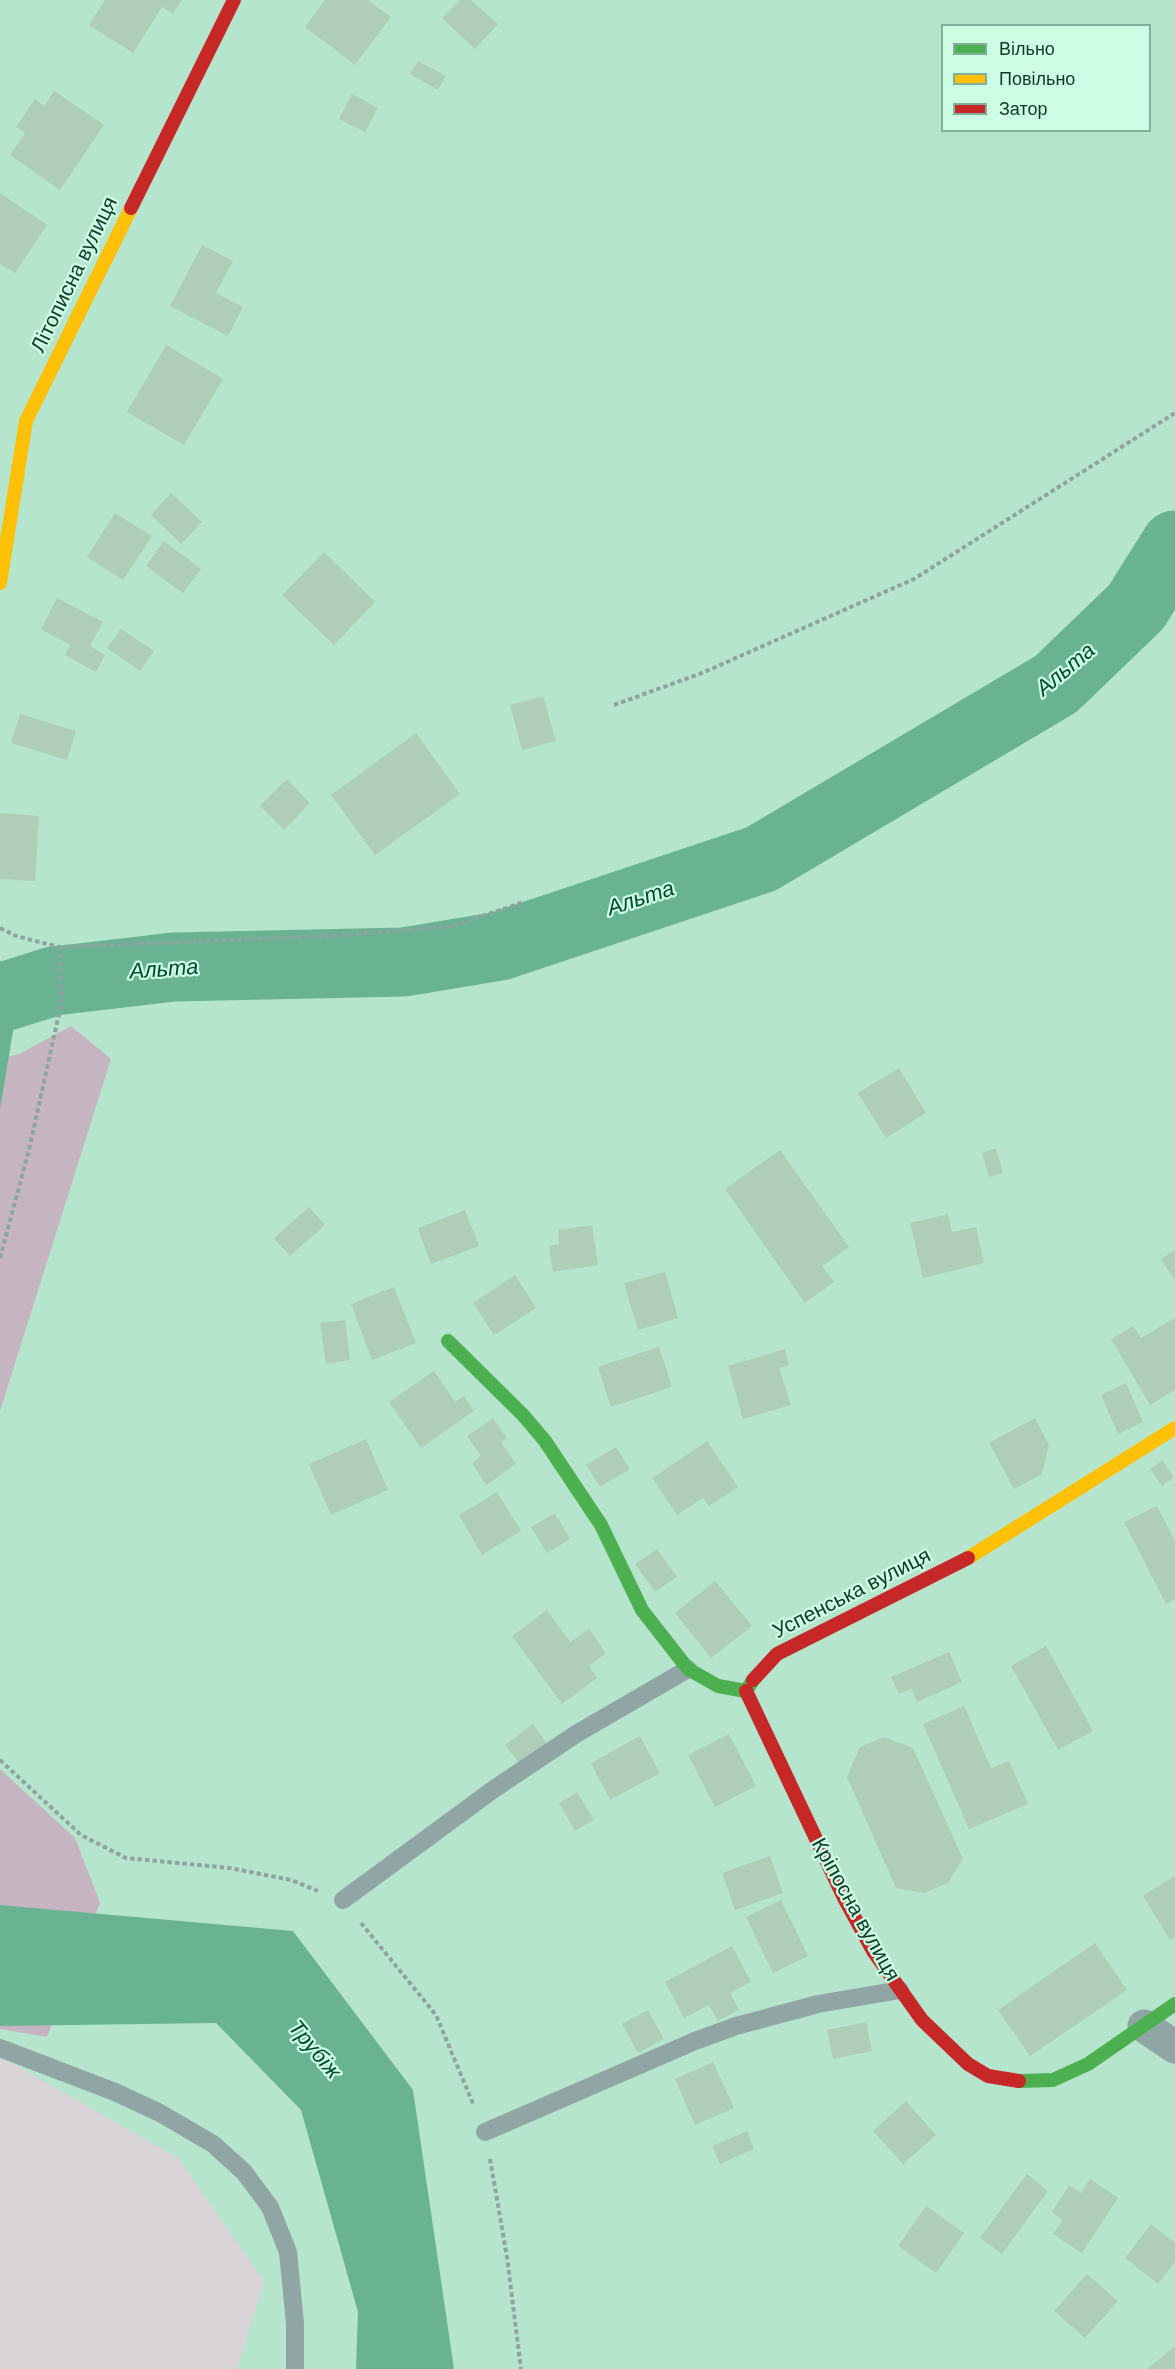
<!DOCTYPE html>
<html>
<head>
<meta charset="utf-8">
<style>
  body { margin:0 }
  #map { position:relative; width:1175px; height:2369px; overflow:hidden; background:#b6e5ce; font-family:Arial,sans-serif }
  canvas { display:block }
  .legend { position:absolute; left:941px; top:24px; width:210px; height:108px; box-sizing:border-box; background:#ccfee4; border:2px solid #82af99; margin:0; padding:8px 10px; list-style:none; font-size:18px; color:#133828 }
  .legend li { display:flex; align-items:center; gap:12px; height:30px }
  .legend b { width:30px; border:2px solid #82af99 }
</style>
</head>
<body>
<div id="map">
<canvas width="1175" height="2369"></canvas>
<ul class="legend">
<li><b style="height:8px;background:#4caf50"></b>Вільно</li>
<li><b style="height:8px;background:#ffc107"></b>Повільно</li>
<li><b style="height:8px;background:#c62828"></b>Затор</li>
</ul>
</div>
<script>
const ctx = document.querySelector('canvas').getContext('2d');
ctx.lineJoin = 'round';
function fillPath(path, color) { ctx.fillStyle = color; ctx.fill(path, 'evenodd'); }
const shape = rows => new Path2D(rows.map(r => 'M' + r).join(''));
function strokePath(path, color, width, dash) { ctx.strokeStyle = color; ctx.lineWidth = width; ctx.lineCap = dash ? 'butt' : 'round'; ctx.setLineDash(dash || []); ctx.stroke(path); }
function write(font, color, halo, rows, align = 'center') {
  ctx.font = font + ' Arial,sans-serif'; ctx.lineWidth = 4.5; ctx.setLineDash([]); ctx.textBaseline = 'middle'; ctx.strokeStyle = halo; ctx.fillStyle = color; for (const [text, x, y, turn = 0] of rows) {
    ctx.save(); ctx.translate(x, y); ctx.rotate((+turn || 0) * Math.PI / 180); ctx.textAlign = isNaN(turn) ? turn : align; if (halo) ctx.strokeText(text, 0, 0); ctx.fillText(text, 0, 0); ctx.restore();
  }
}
fillPath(shape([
  [0,2056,178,2158,264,2281,237,2369,0,2369]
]), '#d8d4d8');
fillPath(shape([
  [71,1026,111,1059,0,1411,0,1059,19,1054],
  [0,1769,75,1838,100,1903,47,2037,0,2029]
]), '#c5b5c1');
fillPath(shape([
  [0,961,47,972,45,994,16,1013,0,1109],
  [0,1905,293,1931,413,2090,454,2369,356,2369,358,2312,301,2110,216,2023,0,2026]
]), '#6ab392');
strokePath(shape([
  [0,998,54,981,174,967,404,962,500,946,761,859,1056,684,1136,607,1175,545]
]), '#6ab392', 69);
fillPath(shape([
  [105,0,182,0,173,14,162,7,133,53,89,25],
  [325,0,368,0,391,17,355,65,305,27],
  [460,0,471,0,498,24,475,49,442,18],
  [418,61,446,76,438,90,410,74],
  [54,91,104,125,60,190,10,155,25,133,16,127,35,99,44,106],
  [352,94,378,108,365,132,339,119],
  [0,193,47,225,15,273,0,264],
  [202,245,233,261,216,293,243,307,228,336,170,306],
  [166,345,223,379,184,445,127,412],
  [171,493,202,522,181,544,151,515],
  [115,513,152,536,123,580,87,557],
  [164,541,201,569,183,593,146,566],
  [324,552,375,602,334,645,282,595],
  [57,598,103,622,90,646,105,655,96,672,65,655,70,645,41,629],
  [121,629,154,651,140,671,107,648],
  [543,696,556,741,522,750,510,705],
  [20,714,76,731,67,760,11,743],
  [416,733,460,794,375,855,331,795],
  [287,779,310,803,284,830,260,806],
  [0,813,39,816,35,881,0,879],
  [899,1068,926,1113,886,1138,858,1093],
  [996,1148,1003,1173,989,1177,982,1153],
  [780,1150,849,1247,822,1266,834,1282,805,1303,725,1189],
  [309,1207,325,1225,290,1256,274,1238],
  [465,1210,479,1246,431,1264,418,1228],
  [948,1214,952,1232,976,1227,984,1263,923,1278,910,1223],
  [592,1225,598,1265,553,1272,549,1246,559,1244,558,1230],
  [1175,1250,1175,1281,1161,1259],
  [665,1272,678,1318,638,1330,624,1283],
  [515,1275,536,1308,494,1335,473,1303],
  [394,1287,416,1343,372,1360,351,1304],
  [1175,1318,1175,1390,1150,1405,1111,1339,1133,1326,1141,1338],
  [345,1320,350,1360,326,1364,320,1323],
  [659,1347,672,1387,611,1407,598,1367],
  [785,1349,789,1365,779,1368,791,1405,743,1419,728,1366],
  [434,1371,455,1402,464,1396,474,1411,421,1448,389,1402],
  [1126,1383,1143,1422,1118,1434,1101,1395],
  [493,1418,507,1438,501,1442,516,1464,486,1485,472,1463,481,1456,467,1436],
  [1035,1418,1049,1445,1042,1474,1014,1489,989,1443],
  [366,1439,388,1490,331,1515,309,1464],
  [707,1441,738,1487,709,1506,703,1498,677,1515,652,1478],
  [616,1447,630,1469,600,1487,586,1465],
  [1162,1460,1174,1477,1162,1486,1150,1469],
  [497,1492,521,1531,482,1555,459,1515],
  [1157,1506,1175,1541,1175,1599,1166,1604,1124,1522],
  [555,1513,570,1539,547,1553,531,1527],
  [657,1549,677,1577,655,1592,635,1564],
  [715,1581,752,1626,711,1658,675,1613],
  [547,1610,570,1642,589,1629,606,1653,589,1666,597,1678,562,1704,512,1636],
  [1046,1646,1093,1731,1058,1750,1011,1666],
  [949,1652,962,1682,917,1702,911,1689,899,1694,891,1677],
  [964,1706,991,1768,1009,1761,1028,1804,969,1829,923,1724],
  [533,1724,547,1744,520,1764,505,1745],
  [729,1734,756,1786,715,1807,688,1755],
  [640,1736,660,1773,610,1800,591,1763],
  [884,1737,913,1748,963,1859,948,1883,924,1893,896,1888,847,1777,860,1747],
  [577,1792,594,1820,575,1831,559,1803],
  [770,1856,783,1893,735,1910,722,1873],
  [1175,1876,1175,1937,1170,1940,1143,1896],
  [781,1900,808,1956,773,1973,746,1917],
  [1095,1943,1127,1990,1030,2056,998,2010],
  [732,1946,751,1982,730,1993,739,2010,718,2021,709,2005,684,2018,665,1982],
  [648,2010,664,2039,638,2053,622,2024],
  [866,2022,872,2051,833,2059,827,2030],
  [713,2062,734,2108,695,2125,675,2079],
  [906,2101,936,2135,903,2164,873,2131],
  [747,2131,754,2149,720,2164,712,2146],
  [1027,2174,1048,2191,1002,2254,980,2238],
  [1090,2179,1118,2198,1082,2253,1053,2234,1063,2220,1052,2212,1069,2185,1081,2193],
  [926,2206,964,2233,936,2273,898,2246],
  [1151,2224,1175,2243,1175,2262,1158,2284,1125,2258],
  [1087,2274,1118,2301,1085,2338,1054,2311],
  [1175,2346,1175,2369,1147,2369]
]), '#aeceb8');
strokePath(shape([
  [614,705,702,673,914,579,1175,413],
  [0,928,16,936,59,947,329,936,453,926,524,902],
  [0,1258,29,1150,62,1000,59,947],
  [0,1760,81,1835,126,1858,230,1868,291,1880,318,1891],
  [361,1923,436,2015,474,2106],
  [490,2159,507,2257,521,2369]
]), '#8da59e', 4, [4.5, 3]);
strokePath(shape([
  [343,1900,494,1789,576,1734,688,1669],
  [0,2048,115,2092,160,2113,213,2144,244,2172,270,2207,288,2252,295,2323,295,2369],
  [485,2132,695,2041,736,2026,818,2004,900,1990]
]), '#90a6a4', 18);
strokePath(shape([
  [1144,2026,1175,2047]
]), '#90a6a4', 33);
strokePath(shape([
  [448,1341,523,1415,545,1441,601,1525,642,1610,688,1669,718,1686,746,1691,753,1680],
  [1019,2081,1053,2080,1088,2064,1175,2004]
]), '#4caf50', 14);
strokePath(shape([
  [0,583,26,421,131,208],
  [968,1558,1175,1428]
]), '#ffc107', 14);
strokePath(shape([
  [131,208,234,0],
  [753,1680,777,1654,968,1558],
  [746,1691,845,1900,873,1951,922,2020,968,2064,988,2076,1019,2081]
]), '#c62828', 14);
write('21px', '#133828', '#ccfee4', [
  ["Літописна вулиця",75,275,-64],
  ["Успенська вулиця",852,1594,-27],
  ["Кріпосна вулиця",855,1910,61]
]);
write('italic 22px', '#014a31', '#ccfee4', [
  ["Альта",1066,670,-40],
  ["Альта",641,899,-18],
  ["Альта",164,970,-4],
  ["Трубіж",314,2050,50]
]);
</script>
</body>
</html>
